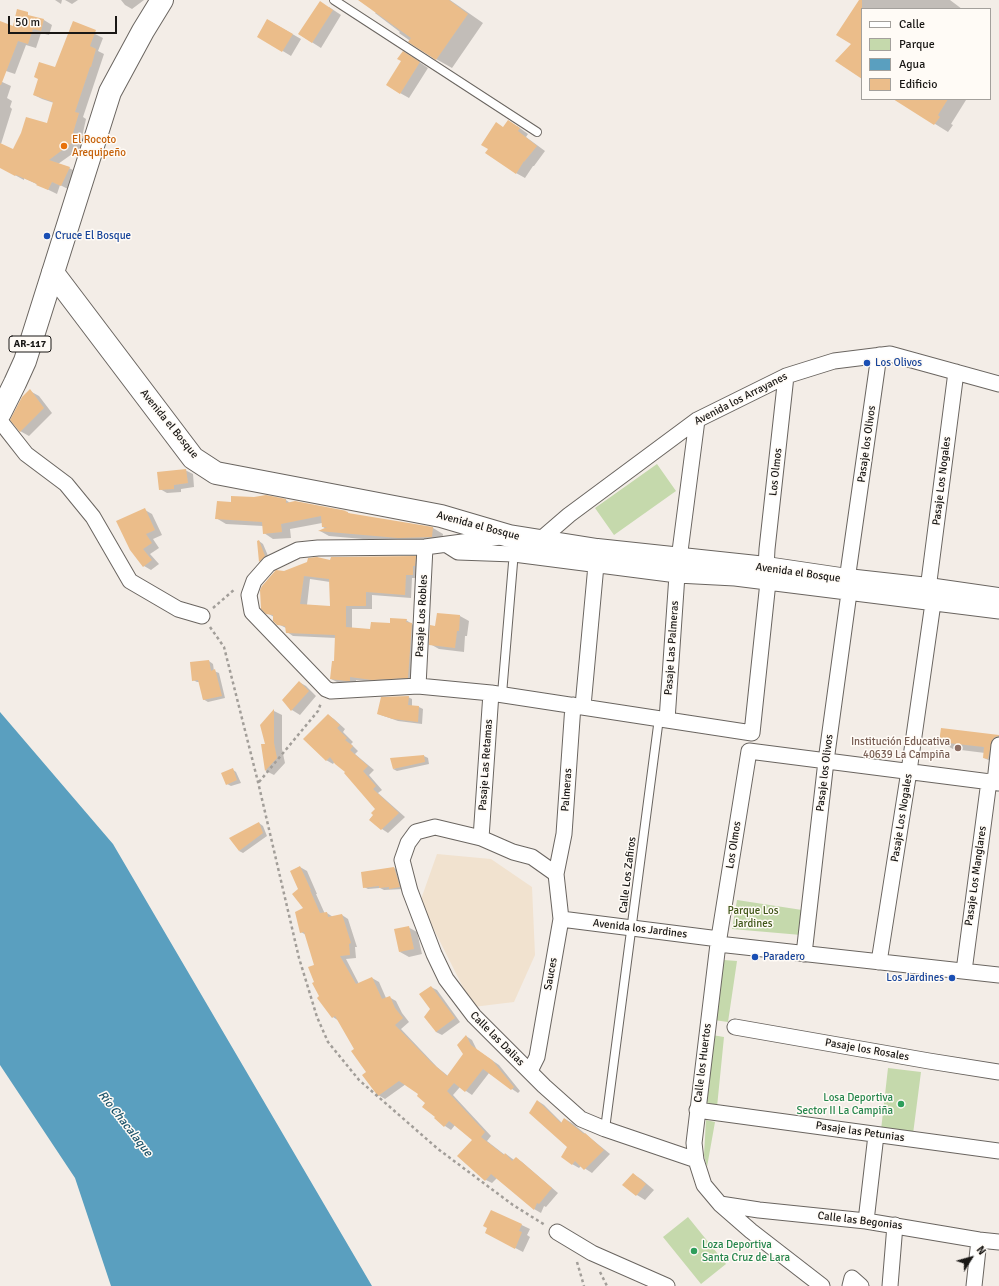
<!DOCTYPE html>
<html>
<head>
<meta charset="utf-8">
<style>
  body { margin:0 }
  #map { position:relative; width:999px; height:1286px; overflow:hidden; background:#f3ede7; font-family:Signika,sans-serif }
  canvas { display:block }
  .legend { position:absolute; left:861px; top:8px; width:130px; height:92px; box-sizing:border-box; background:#fffbf6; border:1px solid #a3a09c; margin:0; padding:5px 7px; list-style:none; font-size:12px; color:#191715 }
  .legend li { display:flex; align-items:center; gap:8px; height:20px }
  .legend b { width:20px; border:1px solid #a3a09c }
  .north { position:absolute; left:951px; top:1238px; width:40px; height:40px; -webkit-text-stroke:3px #fffbf6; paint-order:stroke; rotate:53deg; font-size:11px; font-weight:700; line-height:16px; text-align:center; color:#191715 }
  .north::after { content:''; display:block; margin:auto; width:14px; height:18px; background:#191715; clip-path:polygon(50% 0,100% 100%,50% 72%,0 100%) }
  .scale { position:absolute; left:8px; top:16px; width:109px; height:18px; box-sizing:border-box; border:2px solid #191715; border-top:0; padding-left:5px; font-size:12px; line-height:14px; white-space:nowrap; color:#191715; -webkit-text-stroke:3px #fffbf6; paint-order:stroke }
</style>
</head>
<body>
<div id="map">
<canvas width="999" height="1286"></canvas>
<ul class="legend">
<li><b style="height:5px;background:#fff"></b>Calle</li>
<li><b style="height:11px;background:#c5d9ac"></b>Parque</li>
<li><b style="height:11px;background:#5a9fbf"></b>Agua</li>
<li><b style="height:11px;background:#ebbd8a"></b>Edificio</li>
</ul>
<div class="north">N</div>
<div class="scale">50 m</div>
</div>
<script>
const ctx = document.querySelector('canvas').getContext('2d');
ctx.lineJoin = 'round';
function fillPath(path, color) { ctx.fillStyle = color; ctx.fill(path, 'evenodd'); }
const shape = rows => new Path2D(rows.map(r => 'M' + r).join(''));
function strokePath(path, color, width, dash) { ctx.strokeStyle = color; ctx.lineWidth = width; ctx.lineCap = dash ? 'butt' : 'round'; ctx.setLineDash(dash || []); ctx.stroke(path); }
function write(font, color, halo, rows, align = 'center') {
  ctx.font = font + ' Signika,sans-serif'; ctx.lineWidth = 3; ctx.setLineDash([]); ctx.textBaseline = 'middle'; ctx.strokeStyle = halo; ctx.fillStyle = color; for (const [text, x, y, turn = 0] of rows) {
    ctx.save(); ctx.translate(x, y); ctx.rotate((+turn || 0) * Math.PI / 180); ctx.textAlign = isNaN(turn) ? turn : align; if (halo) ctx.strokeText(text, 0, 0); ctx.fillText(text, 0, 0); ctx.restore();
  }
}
fillPath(shape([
  [437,854,491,859,532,887,535,955,514,1002,473,1007,420,902]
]), '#f1e2cf');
fillPath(shape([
  [657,464,676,491,614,535,595,508],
  [737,900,802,910,801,935,732,929],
  [724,960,737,961,728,1022,714,1020],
  [712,1035,724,1037,717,1107,705,1103],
  [888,1068,921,1072,913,1134,881,1130],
  [706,1120,715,1122,707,1167,704,1155],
  [688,1217,726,1264,701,1284,663,1237]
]), '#c5d9ac');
fillPath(shape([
  [0,712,113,844,372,1286,111,1286,75,1178,0,1065]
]), '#5a9fbf');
fillPath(shape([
  [55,0,62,0,61,4],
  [65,0,78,0,72,4],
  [121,0,144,0,132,9,125,5],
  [359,0,450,0,483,23,452,68,436,59,399,33,400,32,375,13,376,12],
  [860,0,950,0,962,9,862,9,862,77,853,44],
  [329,7,341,15,321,48,299,34],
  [44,20,52,25,49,35,41,33,36,48,26,45,15,74,0,69,0,22,14,27],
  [268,20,301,39,291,56,258,36],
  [71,27,95,34,103,38,98,51,104,54,83,117,86,119,82,137,91,142,82,147,58,164,69,168,77,172,70,190,60,185,57,194,24,178,24,180,0,167,0,81,11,86,7,98,12,101,10,107,12,109,1,144,14,151,48,124,54,103,42,99,34,95,56,68],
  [412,57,428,68,409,98,400,93,402,61],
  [895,99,965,99,966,100,951,124,953,125,948,132],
  [517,126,528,134,526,137,545,151,534,166,533,166,525,178,516,173,504,128],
  [30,391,39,396,52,413,29,436,20,431],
  [185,470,193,474,194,487,181,489,181,492,167,493,160,489],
  [286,500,290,503,347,512,352,515,433,528,443,534,442,542,408,543,329,536,320,531,326,529,323,527,322,523,290,529,291,538,273,539,264,533,263,526,226,524,216,518,232,503],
  [145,510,152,514,162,535,153,539,159,548,150,554,159,564,151,570,144,566,131,549],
  [259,541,263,544,269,558,263,564,260,562],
  [415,557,421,561,419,578,412,578,411,598,372,595,372,609,352,609,352,629,371,630,406,620,418,628,414,681,379,683,356,680,356,684,353,684,337,682,331,679,335,662,336,638,293,636,287,632,286,628,278,624,274,617,267,613,284,572,331,561],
  [310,579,330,582,332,607,307,605],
  [438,614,460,616,469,621,467,636,465,636,464,652,439,649,430,644,436,627],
  [209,661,213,664,214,671,219,673,225,698,208,702,203,699,200,682,197,682,193,680],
  [299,682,306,686,316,696,300,715,292,710,283,700],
  [408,697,412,699,412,706,419,707,423,709,422,724,398,721,378,714],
  [274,711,282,715,282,749,285,763,274,775,266,771,262,745,266,744],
  [328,715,334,719,345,729,343,732,353,742,351,744,358,751,355,754,374,770,369,775,382,790,378,793,405,817,388,833,382,829,370,819,374,815,376,809,346,771,335,761,333,764,326,760],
  [942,729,999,736,999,765,984,758,985,753,953,749,940,742],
  [424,756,428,758,429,764,397,771,393,769],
  [232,769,236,772,241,783,231,786,227,784],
  [259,823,263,826,267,836,243,853,239,851],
  [300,867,307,871,317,894,316,894,325,914,327,913,333,917,342,915,348,919,357,947,355,947,356,958,346,959,359,984,372,978,379,982,386,998,389,997,396,1001,402,1013,409,1022,401,1029,437,1067,448,1076,464,1054,466,1036,472,1040,477,1050,499,1065,520,1091,518,1093,512,1089,489,1073,472,1095,460,1087,453,1095,491,1136,487,1141,505,1155,506,1154,514,1160,516,1158,522,1162,558,1193,546,1207,544,1206,541,1213,534,1209,497,1178,492,1183,486,1180,473,1140,455,1125,451,1130,445,1126,419,1094,406,1084,385,1099,378,1095,368,1072,339,1021,333,1017,320,997,315,982,316,966,306,935,301,932,304,909,300,889],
  [394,868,398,870,403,889,384,890,380,888,368,889,364,887,362,873],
  [408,927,417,932,422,954,409,957,400,952],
  [431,987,437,990,460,1022,442,1035,436,1032,431,1009],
  [538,1101,544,1105,562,1123,565,1119,572,1123,610,1154,592,1173,581,1166,579,1168,572,1164,569,1147],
  [633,1174,641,1179,654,1190,645,1200,637,1195,624,1185],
  [507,1218,530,1229,527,1235,530,1237,523,1252,494,1237]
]), '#0003');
fillPath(shape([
  [358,0,449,0,468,14,436,60,408,42,411,38],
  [859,0,862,0,862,79,835,61,851,44,836,35],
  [320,1,333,10,312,43,298,34],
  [17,9,28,12,28,15,44,19,41,31,33,29,28,44,18,41,1,85,0,85,0,21,13,26],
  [267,19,293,34,282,52,257,37],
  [73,21,96,30,90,46,96,49,91,67,90,67,75,112,79,113,73,133,83,136,82,138,73,142,49,160,70,167,61,186,52,182,48,190,36,185,37,184,16,175,15,176,0,168,0,143,13,149,21,133,26,117,47,123,53,102,33,95,38,79,34,77,39,62,55,67],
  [403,51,420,62,400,94,386,85,401,61,397,59],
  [893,99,948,99,938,115,940,117,934,125],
  [508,120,520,128,518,131,537,146,524,162,524,161,516,174,485,153,488,149,481,145,496,122,503,127],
  [30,389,44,408,20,432,10,420,22,397],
  [186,469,188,483,174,485,174,489,159,490,157,472],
  [266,495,286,499,286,503,295,501,347,511,345,511,348,512,348,513,433,527,432,537,398,538,318,531,327,527,322,527,321,516,281,524,282,532,263,534,262,522,215,519,217,501,231,502,231,496,254,497],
  [145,508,155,530,146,534,152,543,143,549,152,560,143,567,130,550,116,521],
  [259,540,265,556,259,562,257,541],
  [416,556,415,566,413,566,413,575,406,575,405,595,366,592,366,606,346,606,346,627,370,629,371,622,390,623,390,618,407,619,406,622,412,623,408,678,372,680,350,677,350,681,346,681,330,679,332,661,334,661,335,635,286,633,285,626,277,625,273,621,273,615,266,614,261,609,260,590,262,586,275,571,276,570,284,571,307,562,308,558,317,557,330,560,331,557],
  [304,576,329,579,330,606,300,604],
  [437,613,460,615,459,631,457,631,455,648,429,645,430,625,435,626],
  [209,660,211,671,215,669,222,696,203,700,198,680,192,681,190,662],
  [299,681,309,691,291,711,282,700],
  [409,696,408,705,419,706,418,722,393,719,377,714,381,697],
  [274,709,274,743,277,758,265,771,261,744,265,744,260,725],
  [328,714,340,725,337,728,347,738,345,740,353,746,350,750,368,766,363,771,376,786,373,789,399,813,381,830,369,820,373,815,371,813,375,809,344,773,345,772,335,764,330,757,326,761,303,739],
  [941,728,999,735,999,736,995,737,992,740,988,759,983,758,984,747,939,742],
  [424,755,425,762,393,769,390,758],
  [233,768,237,780,226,785,221,773],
  [259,822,263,833,239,851,229,838],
  [300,866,311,890,310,890,320,913,327,912,328,917,342,914,351,943,349,944,350,955,340,956,356,984,372,977,382,999,390,996,395,1008,403,1018,395,1025,431,1062,447,1076,463,1054,457,1045,466,1035,471,1045,492,1060,514,1087,511,1090,483,1069,465,1092,454,1083,447,1091,485,1132,481,1137,504,1155,505,1153,512,1161,516,1157,552,1188,539,1204,537,1203,534,1210,491,1174,485,1181,457,1156,472,1140,449,1121,444,1127,434,1118,435,1117,422,1107,425,1103,417,1096,418,1094,399,1081,378,1096,362,1075,366,1072,351,1051,354,1049,335,1016,332,1018,317,998,319,996,312,983,314,982,308,967,314,965,304,932,300,933,295,912,303,908,292,894,298,889,290,871],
  [394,867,400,887,389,889,389,887,379,888,379,886,363,888,361,872],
  [409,926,414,949,399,952,394,929],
  [431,986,455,1018,436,1032,424,1017,430,1009,419,994],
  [537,1100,561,1123,564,1118,584,1134,585,1133,604,1150,584,1170,575,1161,572,1165,561,1157,567,1147,529,1113],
  [633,1173,646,1184,636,1196,622,1185],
  [491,1210,522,1224,519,1231,522,1232,515,1249,485,1233,487,1228,483,1226]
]), '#ebbd8a');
const lane = shape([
  [334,0,537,132],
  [502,694,513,563],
  [605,1129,659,718]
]);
const street = shape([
  [0,421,26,454,66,484,93,517,130,581,178,609,202,616],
  [500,537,425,547,318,548,298,550,269,564,254,581,249,595,252,612,326,689,331,691,418,686,491,693,752,733,768,582],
  [540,540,569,515,697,420,786,376,834,361,890,354,999,384],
  [447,545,458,552,514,554,677,575,735,578],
  [679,559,697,420],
  [737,568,735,578,999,611],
  [766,568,767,549,786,376],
  [847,580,879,355],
  [928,589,956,372],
  [418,686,425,547],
  [583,706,596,565],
  [667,720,677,575],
  [995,782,999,745],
  [481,838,491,693],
  [556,874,532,857,513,852,481,838,435,827,416,832,408,843,402,860,410,891,434,954,446,979,474,1016,544,1086,581,1119,605,1129,696,1160],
  [561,919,719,939],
  [718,944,999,975],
  [804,954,826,761,849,593],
  [879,962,909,771,933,603],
  [964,971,989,781],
  [735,1027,929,1061,999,1072],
  [530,1071,537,1057,561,919,556,874,564,834,573,705],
  [697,1110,999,1151],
  [720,1204,759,1210,866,1221,979,1240,999,1242],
  [866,1221,876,1135],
  [557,1232,592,1253,667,1286],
  [822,1286,751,1231,720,1204,704,1185,696,1160,694,1143,718,944,749,751,999,783],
  [850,1286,852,1278,861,1286],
  [890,1286,895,1225],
  [974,1286,979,1240]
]);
const secondary = shape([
  [53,273,193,458,216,473,441,516,509,536,597,550,766,568,847,580,928,589,999,599]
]);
const primary = shape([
  [0,413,15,383,25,361,110,92,143,31,162,0]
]);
strokePath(lane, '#6a6560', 10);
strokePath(street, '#6a6560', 17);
strokePath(secondary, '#6a6560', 24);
strokePath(primary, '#6a6560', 24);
strokePath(shape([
  [213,608,235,589],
  [210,627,224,647,258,782,299,958,317,1017,328,1042,359,1080,438,1149,513,1205,545,1225],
  [259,782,318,711,321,703],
  [577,1262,584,1286],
  [600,1272,607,1286]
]), '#a29e99', 2.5, [3, 3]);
strokePath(lane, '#fff', 8);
strokePath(street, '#fff', 15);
strokePath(secondary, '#fff', 22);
strokePath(primary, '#fff', 22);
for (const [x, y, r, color] of [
  [64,146,4,"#e8710a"],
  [47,236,4,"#1a4fb4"],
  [867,363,4,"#1a4fb4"],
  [958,748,4,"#8d6e63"],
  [755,957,4,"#1a4fb4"],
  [952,978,4,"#1a4fb4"],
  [901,1104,4,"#2e9e5b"],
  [694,1251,4,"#2e9e5b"]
]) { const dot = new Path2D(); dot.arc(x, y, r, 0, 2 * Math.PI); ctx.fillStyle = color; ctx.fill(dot); strokePath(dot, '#fffbf6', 1.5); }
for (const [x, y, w] of [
  [30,344,42]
]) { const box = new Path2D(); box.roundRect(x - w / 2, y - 8, w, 16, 3); ctx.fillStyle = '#fffbf6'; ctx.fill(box); strokePath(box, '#191715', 1); }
write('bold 10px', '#191715', null, [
  ["AR-117",30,344]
]);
write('11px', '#c56008', '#fffbf6', [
  ["El Rocoto",72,140],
  ["Arequipeño",72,153]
], 'left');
write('11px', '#164399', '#fffbf6', [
  ["Cruce El Bosque",55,236],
  ["Los Olivos",875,363],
  ["Paradero",763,957],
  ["Los Jardines",944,978,"right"]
], 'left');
write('11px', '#191715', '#fffbf6', [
  ["Avenida los Arrayanes",741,399,-27],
  ["Avenida el Bosque",169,424,51],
  ["Pasaje los Olivos",867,444,-82],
  ["Los Olmos",776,472,-84],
  ["Pasaje Los Nogales",942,481,-83],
  ["Avenida el Bosque",478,526,15],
  ["Avenida el Bosque",798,573,8],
  ["Pasaje Los Robles",422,616,-87],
  ["Pasaje Las Palmeras",672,648,-86],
  ["Pasaje Las Retamas",486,765,-86],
  ["Pasaje los Olivos",825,773,-83],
  ["Palmeras",567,790,-86],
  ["Pasaje Los Nogales",902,818,-81],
  ["Los Olmos",734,845,-81],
  ["Calle Los Zafiros",628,875,-83],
  ["Pasaje Los Manglares",976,876,-82],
  ["Avenida los Jardines",640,929,7],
  ["Sauces",551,974,-80],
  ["Calle las Dalias",497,1039,45],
  ["Pasaje los Rosales",867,1050,10],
  ["Calle los Huertos",703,1063,-83],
  ["Pasaje las Petunias",860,1132,8],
  ["Calle las Begonias",860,1221,7]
]);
write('11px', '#785e54', '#fffbf6', [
  ["Institución Educativa",950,742],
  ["40639 La Campiña",950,755]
], 'right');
write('11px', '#415719', '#fffbf6', [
  ["Parque Los",753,911],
  ["Jardines",753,924]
]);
write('11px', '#27864d', '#fffbf6', [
  ["Losa Deportiva",893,1098],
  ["Sector II La Campiña",893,1111],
  ["Loza Deportiva",702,1245,"left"],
  ["Santa Cruz de Lara",702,1258,"left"]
], 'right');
write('italic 12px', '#1b536a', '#fffbf6', [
  ["Río Chacalaque",125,1124,52]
]);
</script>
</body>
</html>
